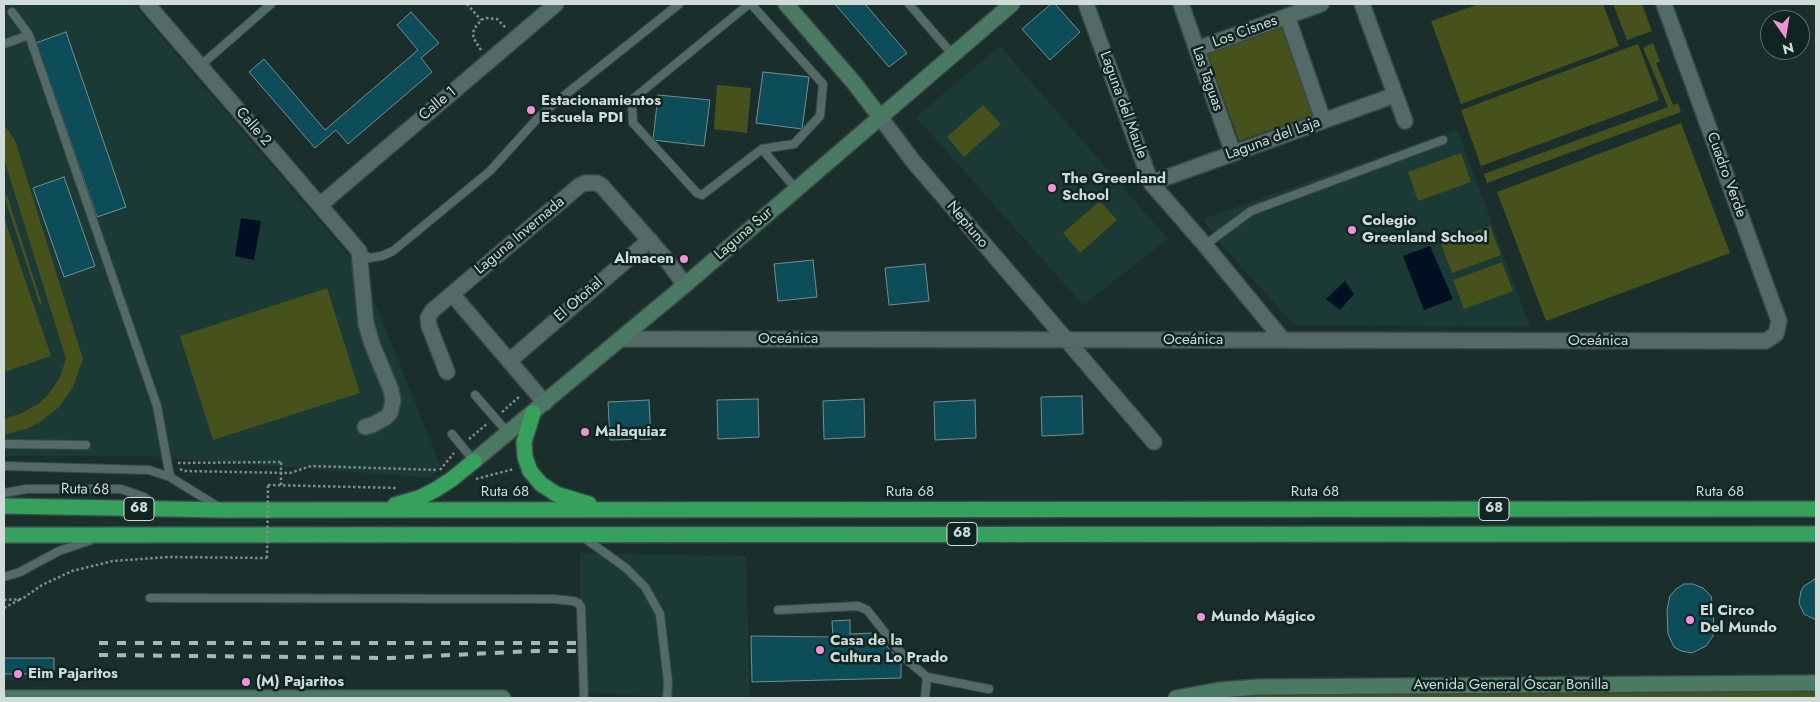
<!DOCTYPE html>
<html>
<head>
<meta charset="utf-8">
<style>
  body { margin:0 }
  #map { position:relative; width:1820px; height:702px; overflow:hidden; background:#1a2f2c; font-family:Jost,sans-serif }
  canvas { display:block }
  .frame { position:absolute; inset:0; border:5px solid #cfdcd9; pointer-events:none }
  .north { position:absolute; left:1760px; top:10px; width:50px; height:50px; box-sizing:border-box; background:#102522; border:1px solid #5c6e6b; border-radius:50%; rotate:167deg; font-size:14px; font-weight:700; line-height:20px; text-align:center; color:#cfdcd9 }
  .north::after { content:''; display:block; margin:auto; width:18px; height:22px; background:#f391d6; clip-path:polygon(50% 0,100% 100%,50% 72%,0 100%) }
</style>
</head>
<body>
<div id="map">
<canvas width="1820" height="702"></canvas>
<div class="frame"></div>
<div class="north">N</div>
</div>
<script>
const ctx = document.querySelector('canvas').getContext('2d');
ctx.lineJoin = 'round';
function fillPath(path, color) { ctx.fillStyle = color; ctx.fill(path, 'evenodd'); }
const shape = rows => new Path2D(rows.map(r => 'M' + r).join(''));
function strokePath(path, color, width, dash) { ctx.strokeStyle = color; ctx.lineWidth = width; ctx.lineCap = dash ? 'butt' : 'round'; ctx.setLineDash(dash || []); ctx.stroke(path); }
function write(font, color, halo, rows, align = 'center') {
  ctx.font = font + ' Jost,sans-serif'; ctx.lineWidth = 5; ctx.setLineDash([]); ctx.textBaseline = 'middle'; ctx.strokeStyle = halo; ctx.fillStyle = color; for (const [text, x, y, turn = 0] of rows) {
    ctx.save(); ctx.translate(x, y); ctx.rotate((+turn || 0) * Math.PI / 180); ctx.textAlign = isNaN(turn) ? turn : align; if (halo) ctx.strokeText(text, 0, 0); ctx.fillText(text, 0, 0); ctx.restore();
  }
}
fillPath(shape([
  [4,4,133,4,365,275,374,300,441,467,429,478,146,456,4,456],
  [1000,46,1168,239,1083,305,916,117],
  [1457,129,1530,327,1294,325,1218,241,1203,219],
  [580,553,746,556,750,698,684,698,580,692],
  [4,658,54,658,54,679,4,680]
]), '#1b3a35');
fillPath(shape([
  [1479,4,1603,4,1619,46,1461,104,1431,21],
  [1613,4,1642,4,1652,31,1627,40],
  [1281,23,1314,115,1239,141,1206,49],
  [1653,43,1660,62,1656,63,1673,105,1678,103,1681,112,1487,183,1484,174,1668,107,1643,48],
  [1638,44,1659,100,1481,166,1461,110],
  [717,85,751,88,747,133,714,129],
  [983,105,1001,124,964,157,947,137],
  [1681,123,1730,253,1546,321,1497,192],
  [4,125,15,140,83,359,73,387,59,407,40,422,29,428,4,435,4,419,22,413,39,403,47,396,59,379,66,359,4,159],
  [1461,153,1471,182,1418,201,1408,172],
  [7,195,42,304,40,305,4,196],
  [1100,201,1117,220,1080,253,1063,233],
  [4,217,51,356,4,372],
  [1490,226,1501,255,1452,273,1441,244],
  [1502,262,1513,291,1464,309,1453,280],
  [327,288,360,393,213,440,180,336],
  [1816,689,1816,698,1221,698,1252,694]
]), '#46511b');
fillPath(shape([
  [241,218,261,221,254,260,235,256],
  [1430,246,1453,299,1424,310,1403,256],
  [1345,281,1354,294,1340,310,1326,299]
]), '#001022');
const building = shape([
  [835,4,865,4,907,53,889,67,835,4],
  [1051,4,1055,4,1080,32,1050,60,1022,29,1051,4],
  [411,12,439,43,421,58,432,72,348,144,336,130,315,148,249,72,264,59,325,130,418,50,397,25,411,12],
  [66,32,126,207,97,217,36,43,66,32],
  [763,72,809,77,802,129,756,123,763,72],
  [658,95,710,100,704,146,653,140,658,95],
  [64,177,95,266,64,277,33,188,64,177],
  [813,260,817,297,778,301,774,264,813,260],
  [925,264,929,301,889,305,885,268,925,264],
  [1082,396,1083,434,1042,436,1041,397,1082,396],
  [758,399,759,437,718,439,717,400,758,399],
  [864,399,865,437,824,439,823,401,864,399],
  [649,400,651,439,610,440,608,402,649,400],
  [975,400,976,438,935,440,934,402,975,400],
  [1815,579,1816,579,1816,620,1804,614,1799,603,1801,591,1804,586,1815,579],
  [1684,584,1693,584,1703,588,1711,596,1713,606,1714,630,1713,636,1706,646,1692,653,1681,651,1674,647,1668,634,1667,610,1670,596,1676,589,1684,584],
  [850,620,850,634,875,633,901,662,901,678,752,682,751,636,833,637,832,621,850,620],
  [4,658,54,658,54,674,4,674,4,658]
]);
fillPath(building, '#0d4d59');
strokePath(building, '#758d92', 1);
const lane = shape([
  [749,4,634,98,632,105,633,123,697,193,702,195,762,149,794,144,820,116,823,84,751,4],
  [909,4,953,55],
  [12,12,29,35,157,406,170,477],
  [4,44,29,35],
  [200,66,271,4],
  [762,149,796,189],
  [1205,245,1251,211,1443,140],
  [359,251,369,258,382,256,393,251,490,171,536,120,550,107,679,4],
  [475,395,509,434],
  [452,434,474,461],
  [4,444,86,445],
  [4,466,149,470,170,477,220,508],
  [4,493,27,489,121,489,144,497,158,508],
  [583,537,626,568,645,587,660,614,668,682,667,698],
  [4,577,20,572,59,551,91,540],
  [150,598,553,599,573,601,578,603,581,607,584,698],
  [778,610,858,606,867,610,906,659,927,677,925,698],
  [927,677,989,689]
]);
const street = shape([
  [147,4,359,251,366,324,372,344,391,390,393,401,390,413,385,418,372,425,365,427],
  [1086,4,1151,183,1205,245,1283,340],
  [1181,4,1233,153],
  [1362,4,1405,121],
  [1287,16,1323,120],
  [1197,49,1321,4],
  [880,117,913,161,1154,442],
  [1151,183,1395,95],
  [320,205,556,4],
  [452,294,545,403],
  [620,339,1766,341,1776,334,1779,321,1664,4],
  [509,361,650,240],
  [447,372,429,326,428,318,432,311,579,186,585,183,597,183,602,186,665,258,685,285]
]);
const secondary = shape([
  [786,4,855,84,880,117],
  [474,461,685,285,1012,4],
  [4,698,503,698],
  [1176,698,1219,690,1259,687,1816,683]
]);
const highway = shape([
  [533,413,524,442,525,457,530,471,541,484,556,494,589,504],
  [395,505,419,498,435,490,452,479,474,461],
  [4,506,224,510,1816,509],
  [4,535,1816,534]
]);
strokePath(lane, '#384a47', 10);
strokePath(street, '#384a47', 18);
strokePath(secondary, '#384a47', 18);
strokePath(highway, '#384a47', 18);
strokePath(shape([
  [467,4,481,20],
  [481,50,474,39,473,34,474,29,481,20,486,18,497,19,506,28],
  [502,412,520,396],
  [469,439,488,423],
  [178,463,281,462],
  [180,469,184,471,290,473,311,466,438,470],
  [440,470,454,453],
  [476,479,514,469],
  [268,485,398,488],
  [4,600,22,599,42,585,72,571,113,561,169,557,267,558],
  [4,608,21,599]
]), '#7d8d8a', 2.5, [2.5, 2.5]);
strokePath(lane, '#536a66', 8);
strokePath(street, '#536a66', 15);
strokePath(secondary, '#4a7a63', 15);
strokePath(highway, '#36a15c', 15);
strokePath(shape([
  [99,643,579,643],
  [99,655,390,658,534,651,578,651]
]), '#a8b7b4', 4, [9, 9]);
strokePath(shape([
  [281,485,281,462],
  [267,558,268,485]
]), '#7d8d8a', 2.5, [2.5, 2.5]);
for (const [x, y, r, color] of [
  [531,110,5,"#f391d6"],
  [1052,188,5,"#f391d6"],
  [1352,230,5,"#f391d6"],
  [684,259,5,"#f391d6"],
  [585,432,5,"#f391d6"],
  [1201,617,5,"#f391d6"],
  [1690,620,5,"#f391d6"],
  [820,650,5,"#f391d6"],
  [18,674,5,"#f391d6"],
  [246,682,5,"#f391d6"]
]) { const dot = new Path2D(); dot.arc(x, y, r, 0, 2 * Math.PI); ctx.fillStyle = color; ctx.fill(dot); strokePath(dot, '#102522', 2); }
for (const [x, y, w] of [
  [139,509,30],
  [1494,509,30],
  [962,534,30]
]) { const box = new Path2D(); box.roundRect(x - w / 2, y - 11.5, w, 23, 4); ctx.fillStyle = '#102522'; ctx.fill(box); strokePath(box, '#cfdcd9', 1); }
write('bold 14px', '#cfdcd9', null, [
  ["68",139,509],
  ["68",1494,509],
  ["68",962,534]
]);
write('15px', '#cfdcd9', '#102522', [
  ["Los Cisnes",1245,32,-20],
  ["Las Taguas",1207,79,71],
  ["Calle 1",438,104,-40],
  ["Laguna del Maule",1123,105,70],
  ["Calle 2",253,127,49],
  ["Laguna del Laja",1273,139,-20],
  ["Cuadro Verde",1726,175,70],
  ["Neptuno",967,225,50],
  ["Laguna Sur",744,234,-41],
  ["Laguna Invernada",520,236,-40],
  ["El Otoñal",579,300,-41],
  ["Oceánica",788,339],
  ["Oceánica",1193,340],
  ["Oceánica",1598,341],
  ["Ruta 68",85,490,1],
  ["Ruta 68",505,492],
  ["Ruta 68",910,492],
  ["Ruta 68",1315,492],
  ["Ruta 68",1720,492],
  ["Avenida General Óscar Bonilla",1511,685]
]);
write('bold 15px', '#cfdcd9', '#102522', [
  ["Estacionamientos",541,101],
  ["Escuela PDI",541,118],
  ["The Greenland",1062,179],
  ["School",1062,196],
  ["Colegio",1362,221],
  ["Greenland School",1362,238],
  ["Almacen",674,259,"right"],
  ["Malaquiaz",595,432],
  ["El Circo",1700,611],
  ["Del Mundo",1700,628],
  ["Mundo Mágico",1211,617],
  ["Casa de la",830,641],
  ["Cultura Lo Prado",830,658],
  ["Eim Pajaritos",28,674],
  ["(M) Pajaritos",256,682]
], 'left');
</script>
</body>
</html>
